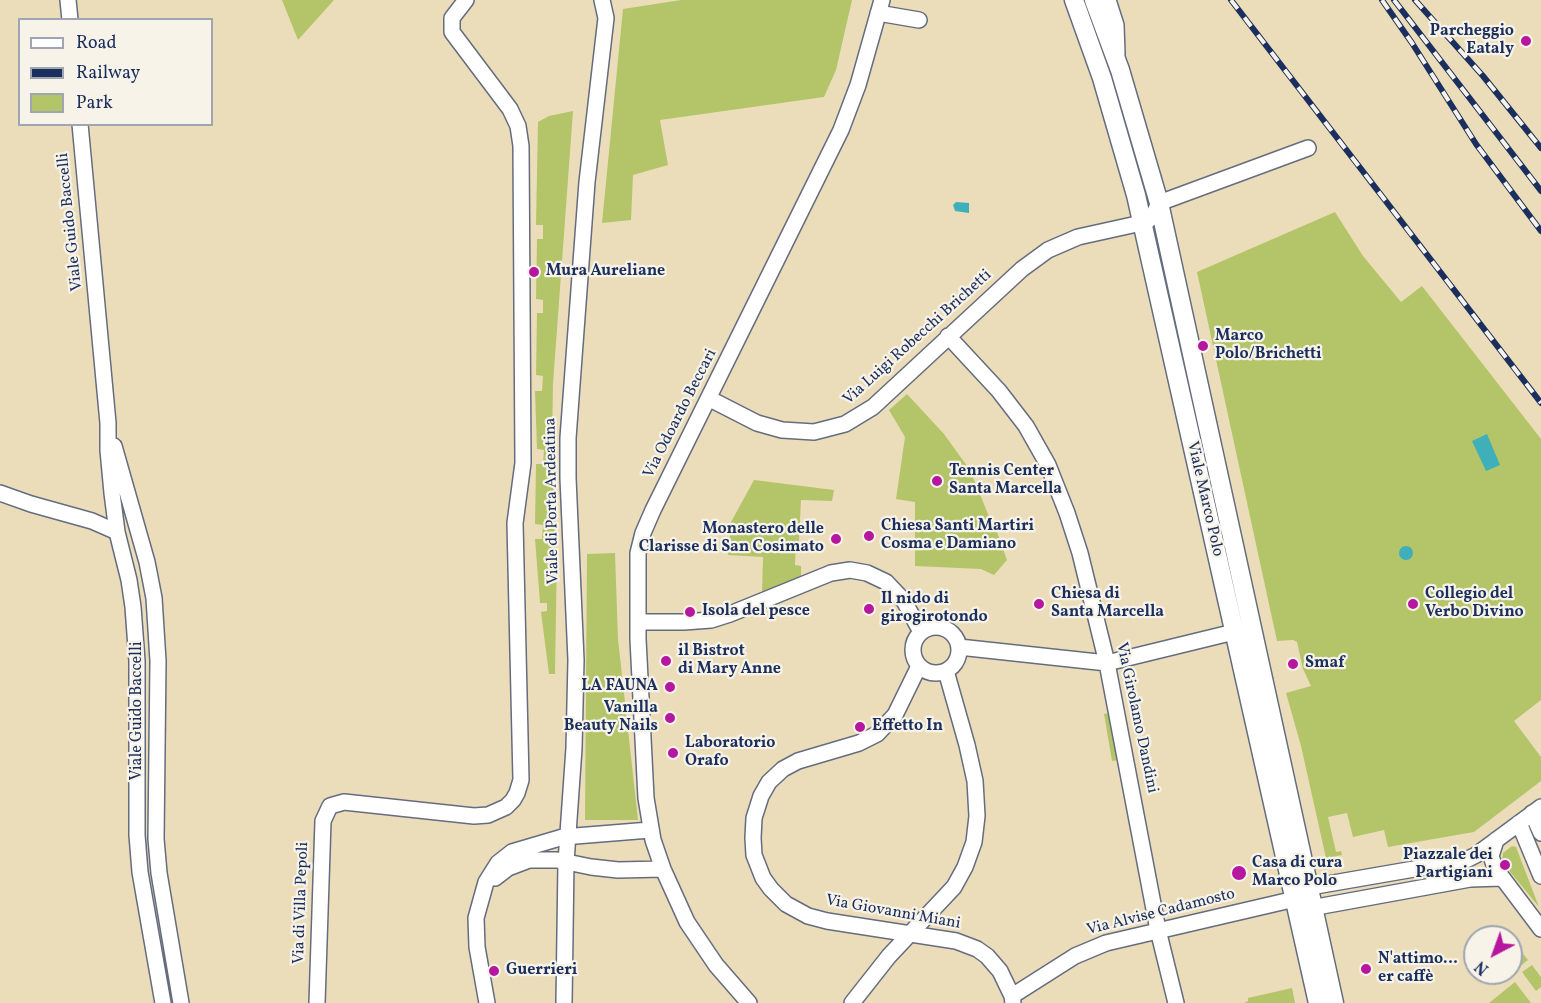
<!DOCTYPE html>
<html>
<head>
<meta charset="utf-8">
<style>
  body { margin:0 }
  #map { position:relative; width:1541px; height:1003px; overflow:hidden; background:#ecddba; font-family:Vollkorn,serif }
  canvas { display:block }
  .legend { position:absolute; left:18px; top:18px; width:195px; height:108px; box-sizing:border-box; background:#f7f3e8; border:2px solid #9fa5b1; margin:0; padding:8px 10px; list-style:none; font-size:18px; color:#1b2f5e }
  .legend li { display:flex; align-items:center; gap:12px; height:30px }
  .legend b { width:30px; border:2px solid #9fa5b1 }
  .north { position:absolute; left:1463px; top:925px; width:60px; height:60px; box-sizing:border-box; background:#f7f3e8; border:2px solid #9fa5b1; border-radius:50%; rotate:221deg; font-size:16px; font-weight:700; line-height:24px; text-align:center; color:#1b2f5e }
  .north::after { content:''; display:block; margin:auto; width:21px; height:27px; background:#b5179e; clip-path:polygon(50% 0,100% 100%,50% 72%,0 100%) }
</style>
</head>
<body>
<div id="map">
<canvas width="1541" height="1003"></canvas>
<ul class="legend">
<li><b style="height:8px;background:#fff"></b>Road</li>
<li><b style="height:8px;background:#1b2f5e"></b>Railway</li>
<li><b style="height:16px;background:#b3c568"></b>Park</li>
</ul>
<div class="north">N</div>
</div>
<script>
const ctx = document.querySelector('canvas').getContext('2d');
ctx.lineJoin = 'round';
function fillPath(path, color) { ctx.fillStyle = color; ctx.fill(path, 'evenodd'); }
const shape = rows => new Path2D(rows.map(r => 'M' + r).join(''));
function strokePath(path, color, width, dash) { ctx.strokeStyle = color; ctx.lineWidth = width; ctx.lineCap = dash ? 'butt' : 'round'; ctx.setLineDash(dash || []); ctx.stroke(path); }
function write(font, color, halo, rows, align = 'center') {
  ctx.font = font + ' Vollkorn,serif'; ctx.lineWidth = 4.5; ctx.setLineDash([]); ctx.textBaseline = 'middle'; ctx.strokeStyle = halo; ctx.fillStyle = color; for (const [text, x, y, turn = 0] of rows) {
    ctx.save(); ctx.translate(x, y); ctx.rotate((+turn || 0) * Math.PI / 180); ctx.textAlign = isNaN(turn) ? turn : align; if (halo) ctx.strokeText(text, 0, 0); ctx.fillText(text, 0, 0); ctx.restore();
  }
}
fillPath(shape([
  [282,0,334,0,298,40],
  [681,0,852,0,836,70,824,97,660,120,668,165,633,175,631,220,602,223,623,9],
  [573,111,553,384,552,442,557,551,555,674,549,674,541,612,547,611,547,603,540,603,535,539,542,539,543,525,535,524,536,464,543,464,544,450,537,449,535,391,542,391,543,376,536,375,537,313,543,313,543,300,536,299,537,239,543,239,543,225,536,225,538,122,549,116],
  [1335,212,1363,256,1401,302,1422,286,1541,439,1541,700,1514,721,1541,757,1541,781,1474,832,1388,847,1384,830,1353,837,1347,813,1328,817,1336,852,1341,851,1342,855,1326,858,1301,746,1286,693,1311,686,1303,669,1297,642,1293,640,1277,641,1197,272],
  [907,394,944,434,970,470,990,519,992,518,1007,560,994,575,981,569,915,566,915,502,896,499,905,437,889,410],
  [754,480,834,490,832,501,801,500,799,541,796,541,795,565,801,566,801,577,762,594,763,557,728,555,731,522],
  [615,553,618,639,638,820,585,820,587,554],
  [1110,713,1119,760,1112,761,1104,714],
  [1512,846,1516,847,1539,907,1502,862,1503,853],
  [1514,942,1528,960,1518,968,1511,958,1511,945],
  [1532,965,1541,977,1541,987,1536,991,1522,972],
  [1515,982,1531,1003,1489,1003],
  [1292,988,1295,1003,1244,1003,1248,1001,1248,998]
]), '#b3c568');
fillPath(shape([
  [956,202,969,203,969,213,955,211,953,205],
  [1487,434,1500,465,1486,471,1472,441],
  '1399 553a7 7 0 1 1 14 0a7 7 0 1 1-14 0Z'
]), '#3fafba');
const minor = shape([
  [68,0,70,20],
  [1108,0,1116,25,1117,54],
  [878,13,919,20],
  [80,124,108,423,108,450,112,493,117,532,129,580,133,607,137,661,137,835,140,872,163,1003],
  [948,336,999,391,1026,426,1048,465,1067,513,1080,553,1107,663,1158,930,1176,1003],
  [710,399,757,423,782,430,814,432,845,424,873,407,1022,269,1048,250,1078,237,1146,222,1153,216,1159,203,1308,148],
  [114,446,147,562,154,598,158,661,156,839,159,873,181,1003],
  [0,493,31,504,92,521,117,532],
  [638,622,684,622,711,620,730,614,831,573,850,570,867,573,886,582,904,601,921,632],
  '913 650a23 23 0 1 1 46 0a23 23 0 1 1-46 0Z',
  [959,647,1107,663,1234,632],
  [919,666,895,715,877,734,859,743,798,761,783,769,769,782,761,796,754,818,753,838,754,855,763,878,771,889,786,904,808,916,827,921,956,941,977,949,987,956,1000,971,1012,996,1013,1003],
  [1532,813,1541,833],
  [1519,823,1541,876],
  [1496,840,1491,856,1495,868,1541,929],
  [495,878,508,868,529,860,557,860,591,867,618,870,663,869],
  [1304,902,1314,906,1322,906,1470,879,1502,878],
  [1012,996,1075,956,1106,943,1295,899,1310,887,1466,860,1476,855,1541,807],
  [317,1003,323,821,330,806,344,802,474,816,488,815,506,807,513,800,517,793,521,780,515,523,523,463,521,146,518,126,510,109,452,32,452,18,466,0],
  [487,1003,477,947,476,918,486,882,498,863,512,852,563,837,650,830],
  [564,1003,566,862,574,748,576,660,568,478,568,438,587,182,606,18,602,0],
  [749,1003,716,965,687,922,663,869,653,840,646,798,638,639,638,553,643,533,653,510,841,130,858,85,882,0],
  [852,1003,889,956,954,887,965,867,974,842,977,816,975,781,967,745,946,671]
]);
const major = shape([
  [1074,0,1102,78,1136,195,1318,1003],
  [1094,0,1120,70,1159,203,1334,1003]
]);
strokePath(minor, '#646c7e', 18);
strokePath(major, '#646c7e', 21);
strokePath(minor, '#fff', 15);
strokePath(major, '#fff', 18);
const rail = shape([
  [1231,0,1541,403],
  [1382,0,1412,43,1476,144,1541,231],
  [1394,0,1541,191],
  [1415,0,1483,76,1541,148]
]);
strokePath(rail, '#1b2f5e', 6);
strokePath(rail, '#f7f3e8', 4, [11]);
for (const [x, y, r, color] of [
  [1526,41,6,"#b5179e"],
  [534,272,6,"#b5179e"],
  [1203,346,6,"#b5179e"],
  [937,481,6,"#b5179e"],
  [869,536,6,"#b5179e"],
  [836,539,6,"#b5179e"],
  [1039,604,6,"#b5179e"],
  [1413,604,6,"#b5179e"],
  [869,609,6,"#b5179e"],
  [690,612,6,"#b5179e"],
  [666,661,6,"#b5179e"],
  [1293,664,6,"#b5179e"],
  [670,687,6,"#b5179e"],
  [670,718,6,"#b5179e"],
  [860,727,6,"#b5179e"],
  [673,753,6,"#b5179e"],
  [1505,865,6,"#b5179e"],
  [1239,873,8,"#b5179e"],
  [1366,969,6,"#b5179e"],
  [494,971,6,"#b5179e"]
]) { const dot = new Path2D(); dot.arc(x, y, r, 0, 2 * Math.PI); ctx.fillStyle = color; ctx.fill(dot); strokePath(dot, '#f7f3e8', 2); }
write('bold 16px', '#1b2f5e', '#f7f3e8', [
  ["Parcheggio",1514,32,"right"],
  ["Eataly",1514,50,"right"],
  ["Mura Aureliane",546,272],
  ["Marco",1215,337],
  ["Polo/Brichetti",1215,355],
  ["Tennis Center",949,472],
  ["Santa Marcella",949,490],
  ["Chiesa Santi Martiri",881,527],
  ["Cosma e Damiano",881,545],
  ["Monastero delle",824,530,"right"],
  ["Clarisse di San Cosimato",824,548,"right"],
  ["Chiesa di",1051,595],
  ["Santa Marcella",1051,613],
  ["Collegio del",1425,595],
  ["Verbo Divino",1425,613],
  ["Il nido di",881,600],
  ["girogirotondo",881,618],
  ["Isola del pesce",702,612],
  ["il Bistrot",678,652],
  ["di Mary Anne",678,670],
  ["Smaf",1305,664],
  ["LA FAUNA",658,687,"right"],
  ["Vanilla",658,709,"right"],
  ["Beauty Nails",658,727,"right"],
  ["Effetto In",872,727],
  ["Laboratorio",685,744],
  ["Orafo",685,762],
  ["Piazzale dei",1493,856,"right"],
  ["Partigiani",1493,874,"right"],
  ["Casa di cura",1252,864],
  ["Marco Polo",1252,882],
  ["N'attimo...",1378,960],
  ["er caffè",1378,978],
  ["Guerrieri",506,971]
], 'left');
write('16px', '#1b2f5e', '#f7f3e8', [
  ["Viale Guido Baccelli",71,222,-96],
  ["Via Luigi Robecchi Brichetti",918,338,-42],
  ["Via Odoardo Beccari",681,414,-63],
  ["Viale Marco Polo",1204,499,77],
  ["Viale di Porta Ardeatina",553,501,-91],
  ["Viale Guido Baccelli",138,711,-90],
  ["Via Girolamo Dandini",1136,718,78],
  ["Via di Villa Pepoli",302,903,-88],
  ["Via Giovanni Miani",893,913,10],
  ["Via Alvise Cadamosto",1161,913,-14]
]);
</script>
</body>
</html>
